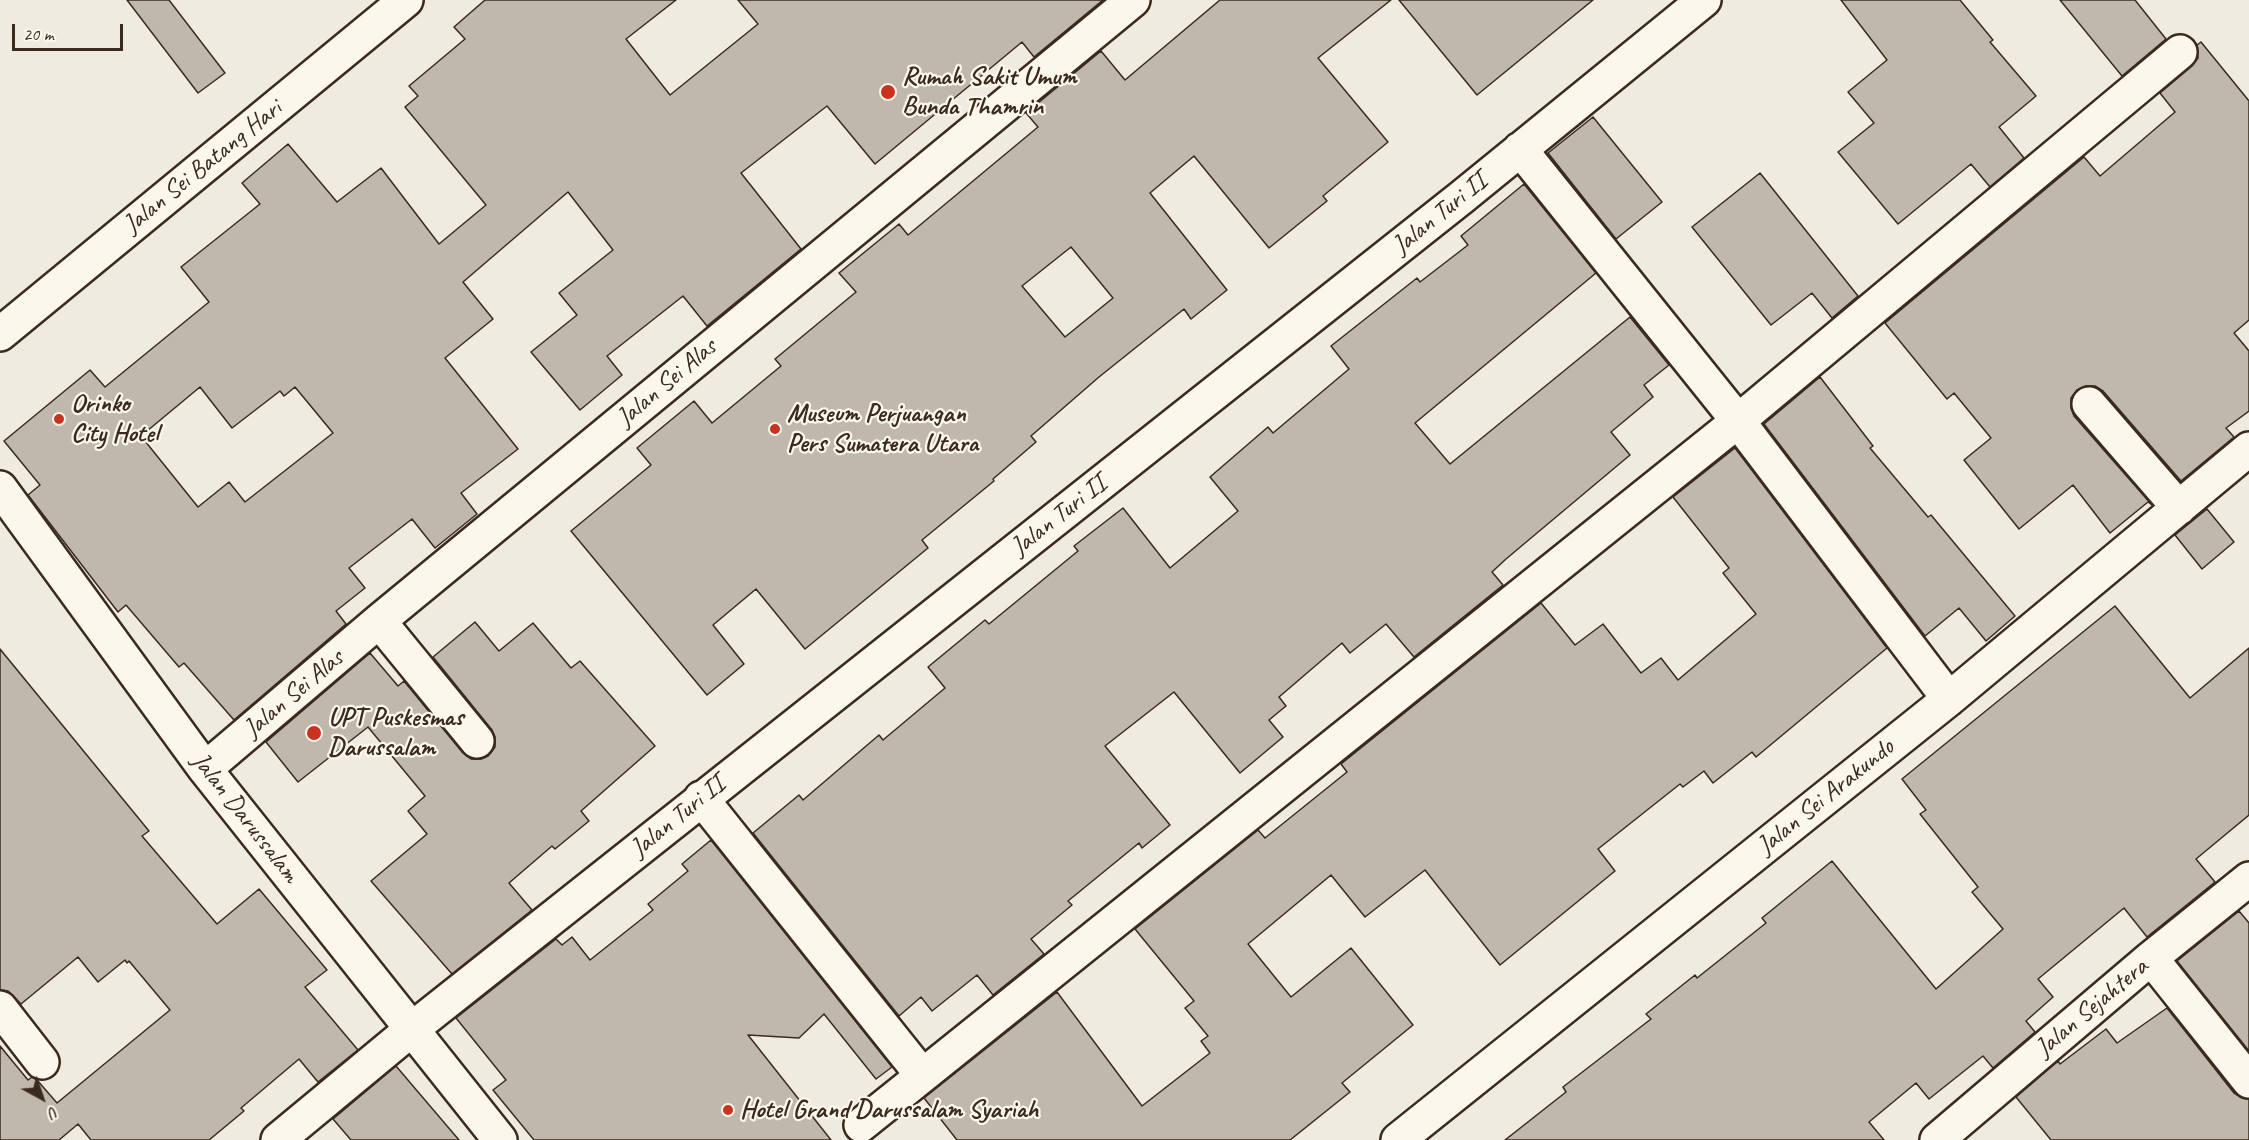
<!DOCTYPE html>
<html>
<head>
<meta charset="utf-8">
<style>
  body { margin:0 }
  #map { position:relative; width:2249px; height:1140px; overflow:hidden; background:#f0ebe0; font-family:Caveat,sans-serif }
  canvas { display:block }
  .north { position:absolute; left:12px; top:1068px; width:60px; height:60px; -webkit-text-stroke:4px #fbf7ec; paint-order:stroke; rotate:140deg; font-size:16px; font-weight:700; line-height:24px; text-align:center; color:#3b2a1e }
  .north::after { content:''; display:block; margin:auto; width:21px; height:27px; background:#3b2a1e; clip-path:polygon(50% 0,100% 100%,50% 72%,0 100%) }
  .scale { position:absolute; left:12px; top:24px; width:111px; height:27px; box-sizing:border-box; border:3px solid #3b2a1e; border-top:0; padding-left:8px; font-size:18px; line-height:21px; white-space:nowrap; color:#3b2a1e; -webkit-text-stroke:4px #fbf7ec; paint-order:stroke }
</style>
</head>
<body>
<div id="map">
<canvas width="2249" height="1140"></canvas>
<div class="north">U</div>
<div class="scale">20 m</div>
</div>
<script>
const ctx = document.querySelector('canvas').getContext('2d');
ctx.lineJoin = 'round';
function fillPath(path, color) { ctx.fillStyle = color; ctx.fill(path, 'evenodd'); }
const shape = rows => new Path2D(rows.map(r => 'M' + r).join(''));
function strokePath(path, color, width, dash) { ctx.strokeStyle = color; ctx.lineWidth = width; ctx.lineCap = dash ? 'butt' : 'round'; ctx.setLineDash(dash || []); ctx.stroke(path); }
function write(font, color, halo, rows, align = 'center') {
  ctx.font = font + ' Caveat,sans-serif'; ctx.lineWidth = 4.5; ctx.setLineDash([]); ctx.textBaseline = 'middle'; ctx.strokeStyle = halo; ctx.fillStyle = color; for (const [text, x, y, turn = 0] of rows) {
    ctx.save(); ctx.translate(x, y); ctx.rotate((+turn || 0) * Math.PI / 180); ctx.textAlign = isNaN(turn) ? turn : align; if (halo) ctx.strokeText(text, 0, 0); ctx.fillText(text, 0, 0); ctx.restore();
  }
}
const building = shape([
  [127,0,169,0,225,73,198,93,127,0],
  [485,0,676,0,626,39,670,95,758,24,738,0,1103,0,1034,57,1022,42,875,164,827,106,741,173,801,249,707,326,683,296,607,356,622,375,580,410,531,352,577,315,559,293,613,250,568,192,463,282,493,319,445,358,518,449,461,493,477,514,435,548,412,519,349,568,365,588,336,611,346,624,234,720,184,663,179,667,126,605,118,612,28,495,40,485,4,441,90,370,105,387,209,302,181,267,260,204,242,183,288,144,337,202,381,168,439,244,486,205,405,107,418,96,409,86,465,39,454,27,485,0],
  [200,387,232,428,280,391,284,396,295,387,333,433,245,502,229,482,198,507,141,436,200,387],
  [1220,0,1391,0,1318,58,1388,142,1323,196,1327,201,1269,248,1194,156,1150,193,1227,290,1191,319,1184,309,1099,377,1031,436,1036,442,993,479,994,481,922,540,928,548,805,649,756,589,713,625,744,664,707,695,571,531,651,465,637,448,694,401,712,423,781,366,775,359,856,292,839,273,899,224,908,235,1038,127,1026,113,1101,51,1125,80,1220,0],
  [1071,247,1113,298,1065,337,1022,286,1071,247],
  [1399,0,1593,0,1477,95,1399,0],
  [1841,0,1960,0,1993,40,1990,42,2036,96,1999,127,2024,158,1990,187,1971,164,1898,224,1838,152,1874,123,1848,92,1887,60,1841,0],
  [2060,0,2135,0,2166,39,2122,76,2060,0],
  [2201,42,2249,101,2249,320,2234,333,2249,351,2249,411,2226,428,2234,437,2181,481,2103,391,2095,386,2086,386,2077,390,2071,398,2071,408,2074,416,2152,505,2148,502,2110,533,2073,485,2019,529,1964,460,1991,438,1954,393,1947,399,1885,323,2084,157,2100,176,2175,112,2160,93,2192,66,2198,58,2197,45,2201,42],
  [1593,117,1662,202,1616,239,1548,153,1593,117],
  [1760,173,1858,296,1832,318,1812,293,1771,325,1692,227,1760,173],
  [1524,184,1596,273,1415,423,1450,464,1630,317,1669,365,1644,385,1653,397,1611,432,1630,455,1506,559,1492,572,1503,585,1414,657,1386,624,1350,653,1342,643,1279,697,1286,706,1269,720,1283,737,1240,773,1174,692,1105,746,1170,825,1142,848,1139,843,1068,901,1072,905,1031,939,1044,954,993,995,977,975,932,1011,921,997,899,1016,753,833,799,795,803,800,879,735,883,740,945,688,928,667,985,620,989,624,1078,551,1074,546,1123,508,1170,568,1238,511,1210,477,1268,427,1273,433,1349,369,1331,346,1417,278,1420,282,1468,245,1461,236,1524,184],
  [1820,377,1873,446,1870,448,1928,517,1931,515,2015,616,1986,641,1959,608,1925,636,1764,424,1820,377],
  [1735,448,1887,648,1756,757,1752,752,1713,783,1704,771,1683,787,1680,784,1598,849,1615,871,1500,965,1425,870,1365,917,1331,875,1248,944,1291,997,1351,948,1413,1025,1342,1083,1350,1092,1290,1140,957,1140,924,1098,1057,992,1142,1106,1210,1053,1201,1041,1208,1036,1185,1008,1194,1001,1135,929,1258,830,1265,838,1347,772,1341,764,1541,603,1575,645,1603,624,1641,673,1661,658,1678,680,1756,614,1723,573,1729,568,1673,497,1735,448],
  [2207,509,2234,542,2202,569,2175,535,2207,509],
  [2115,606,2190,698,2249,648,2249,815,2196,859,2215,882,2147,937,2124,908,2038,979,2053,997,2026,1021,2035,1032,1993,1068,1983,1056,1929,1099,1916,1083,1869,1122,1884,1140,1505,1140,1566,1092,1563,1087,1651,1019,1646,1014,1695,975,1697,978,1766,923,1762,918,1832,861,1936,989,2003,929,1972,892,1978,887,1920,814,1926,810,1902,779,2115,606],
  [475,622,499,651,533,623,571,668,580,661,655,746,581,811,589,821,555,849,552,846,509,883,532,910,452,974,371,881,427,834,408,811,425,796,368,727,298,782,266,742,370,653,398,686,404,681,463,753,471,759,481,759,488,756,495,747,495,737,492,730,433,657,475,622],
  [0,649,149,831,142,836,217,924,259,889,327,970,305,987,358,1050,318,1082,299,1059,241,1108,244,1111,209,1140,91,1140,78,1124,59,1140,0,1140,0,1046,28,1080,32,1077,37,1080,57,1103,170,1010,129,961,127,963,125,960,98,982,78,957,21,1004,8,991,0,990,0,649],
  [711,840,892,1067,876,1079,824,1014,799,1038,748,1035,831,1140,534,1140,493,1090,506,1080,456,1018,556,939,562,945,572,937,590,960,653,910,648,904,688,871,682,864,711,840],
  [2239,911,2249,923,2249,1051,2177,961,2239,911],
  [2167,1008,2234,1093,2242,1098,2249,1099,2249,1140,2051,1140,2016,1097,2058,1061,2060,1064,2106,1029,2117,1043,2167,1008],
  [396,1066,413,1086,459,1140,351,1140,333,1119,396,1066]
]);
fillPath(building, '#c0b8ad');
strokePath(building, '#3b2a1e', 1.5);
const minor = shape([
  [1520,149,1738,421,1949,699],
  [0,334,406,0],
  [2089,404,2179,508],
  [0,488,205,769,500,1140],
  [379,621,477,741],
  [205,769,379,621,1133,0],
  [701,798,922,1075],
  [2151,958,2249,1081],
  [0,1008,42,1062],
  [861,1125,1738,421,2180,52],
  [278,1140,412,1029,1462,197,1704,0],
  [1398,1140,1949,699,2249,449],
  [1937,1140,2151,958,2249,879]
]);
strokePath(minor, '#3b2a1e', 38);
strokePath(minor, '#fbf7ec', 33);
for (const [x, y, r, color] of [
  [888,92,8,"#c8321e"],
  [59,419,6,"#c8321e"],
  [775,429,6,"#c8321e"],
  [314,733,8,"#c8321e"],
  [728,1110,6,"#c8321e"]
]) { const dot = new Path2D(); dot.arc(x, y, r, 0, 2 * Math.PI); ctx.fillStyle = color; ctx.fill(dot); strokePath(dot, '#fbf7ec', 2); }
write('bold 26px', '#3b2a1e', '#fbf7ec', [
  ["Rumah Sakit Umum",902,77],
  ["Bunda Thamrin",902,107],
  ["Orinko",71,404],
  ["City Hotel",71,434],
  ["Museum Perjuangan",787,414],
  ["Pers Sumatera Utara",787,444],
  ["UPT Puskesmas",328,718],
  ["Darussalam",328,748],
  ["Hotel Grand Darussalam Syariah",740,1110]
], 'left');
write('26px', '#3b2a1e', '#fbf7ec', [
  ["Jalan Sei Batang Hari",203,167,-39],
  ["Jalan Turi II",1440,214,-39],
  ["Jalan Sei Alas",667,383,-40],
  ["Jalan Turi II",1059,516,-38],
  ["Jalan Sei Alas",294,694,-40],
  ["Jalan Sei Arakundo",1826,797,-39],
  ["Jalan Turi II",678,817,-39],
  ["Jalan Darussalam",245,818,52],
  ["Jalan Sejahtera",2092,1008,-40]
]);
</script>
</body>
</html>
